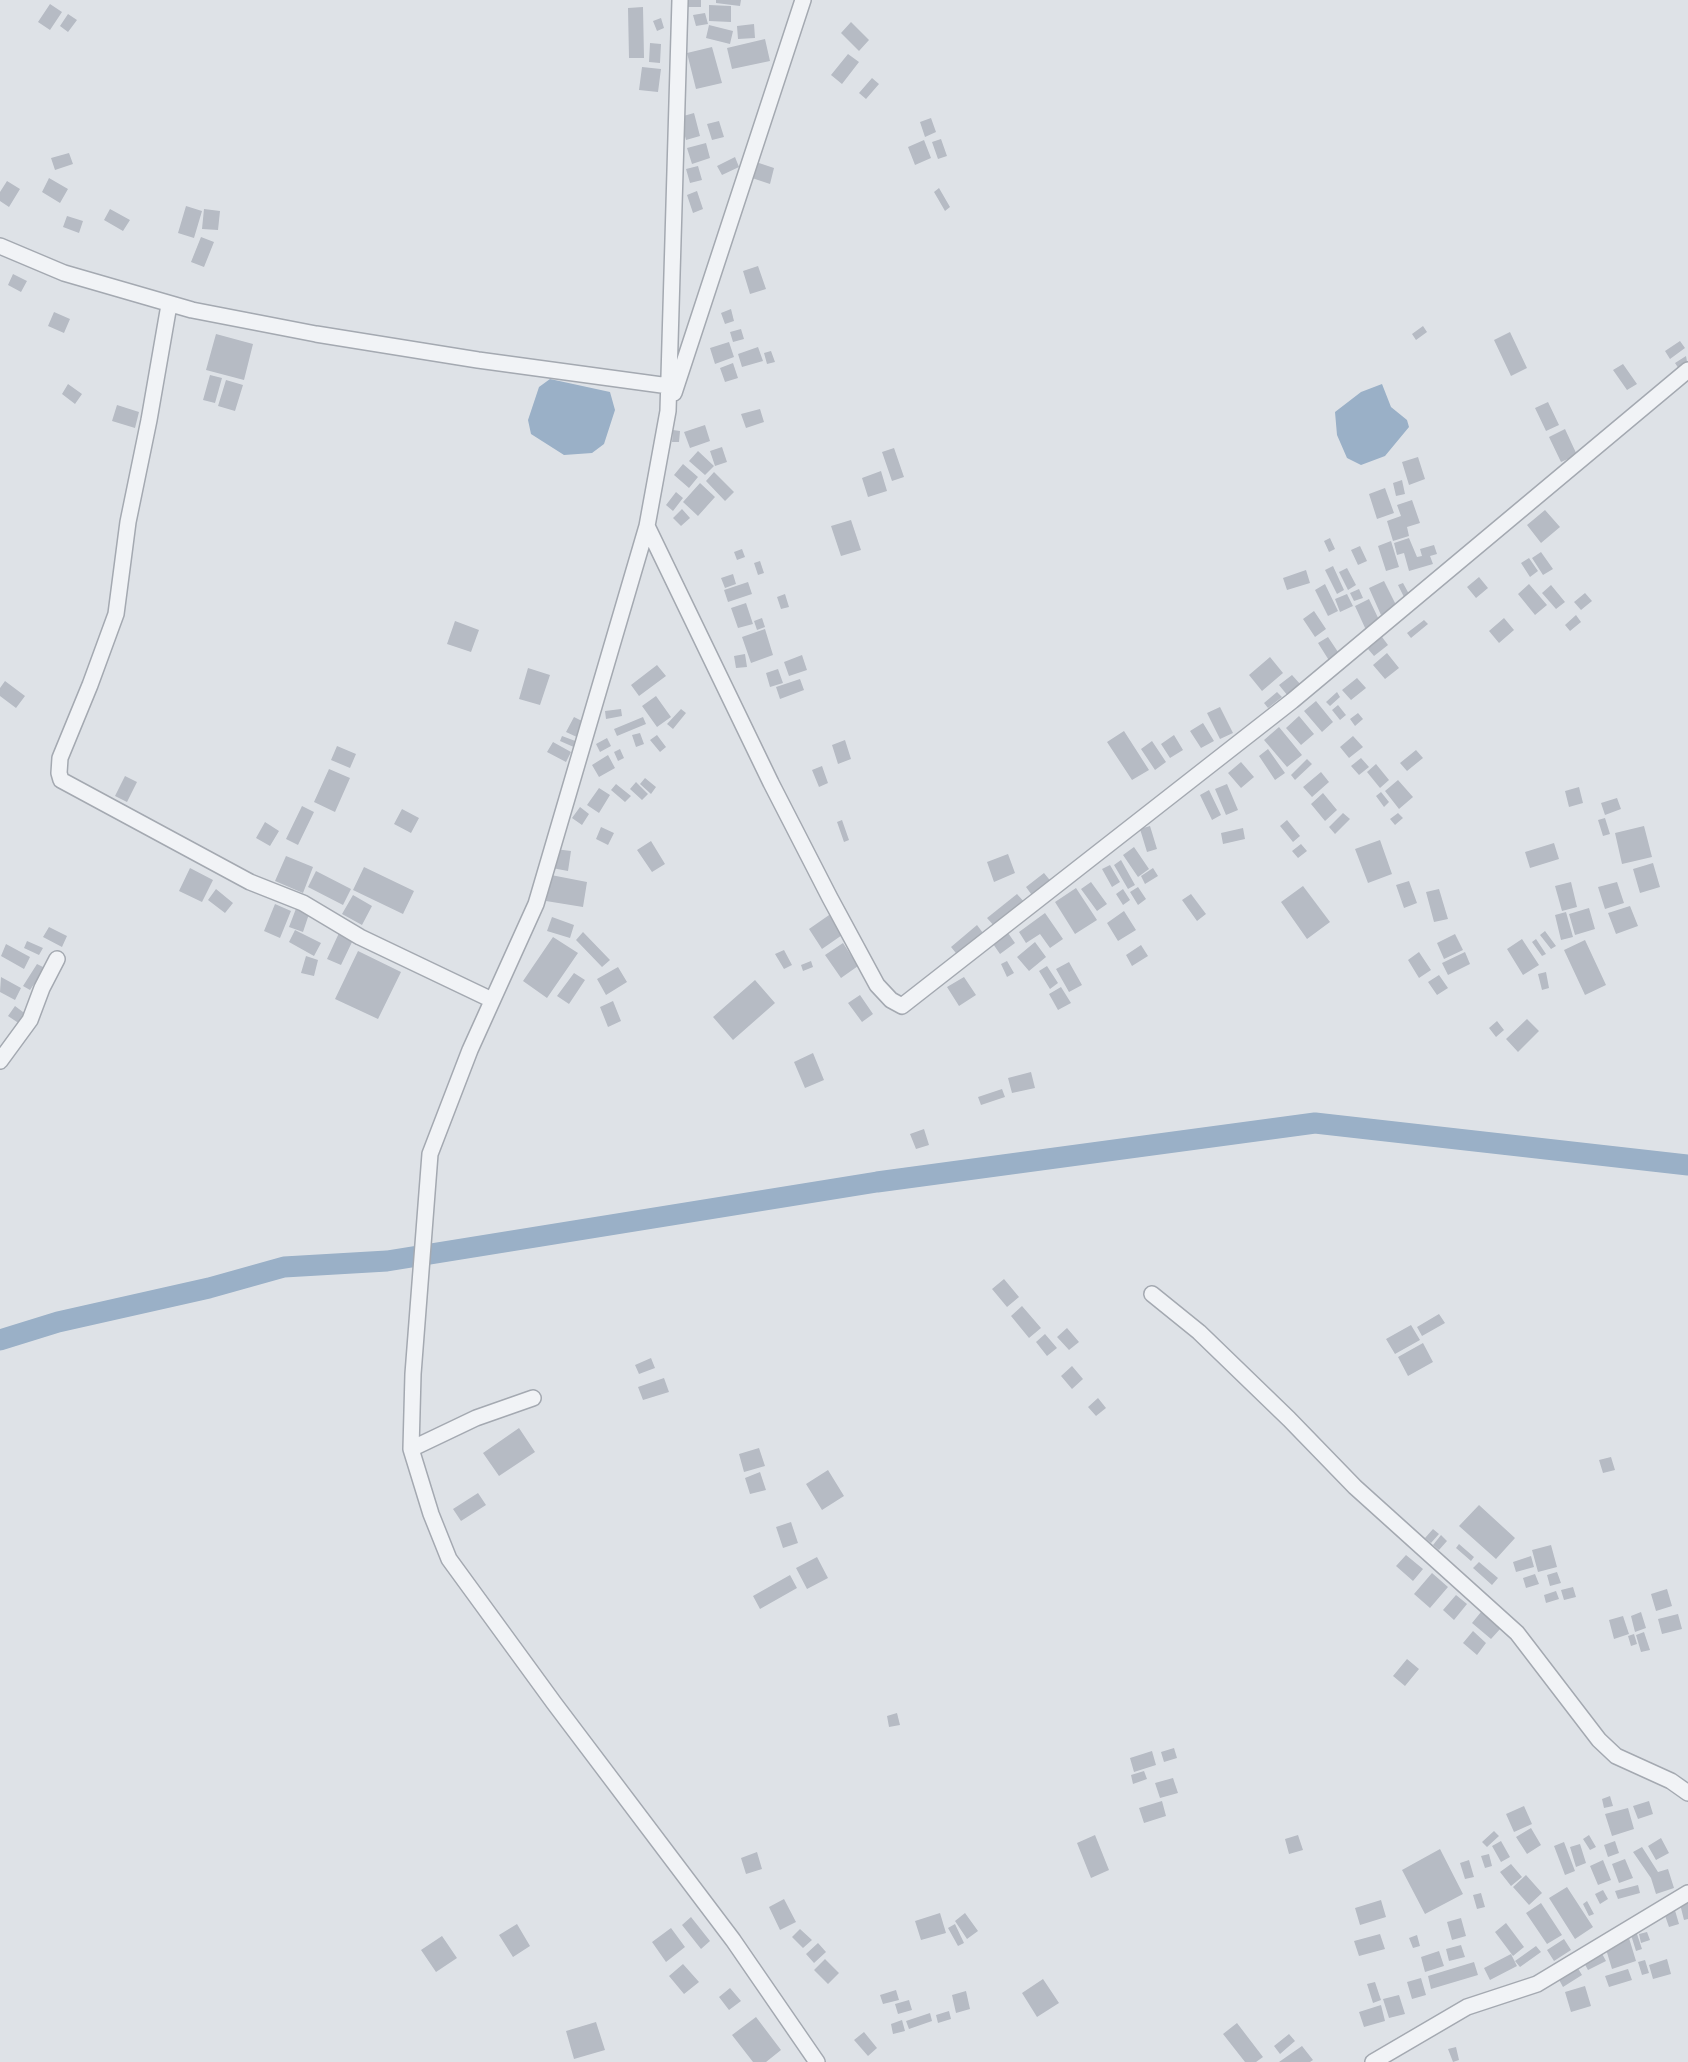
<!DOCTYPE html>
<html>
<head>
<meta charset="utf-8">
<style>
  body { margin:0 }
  canvas { display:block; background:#dee2e7 }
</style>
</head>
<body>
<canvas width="1688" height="2062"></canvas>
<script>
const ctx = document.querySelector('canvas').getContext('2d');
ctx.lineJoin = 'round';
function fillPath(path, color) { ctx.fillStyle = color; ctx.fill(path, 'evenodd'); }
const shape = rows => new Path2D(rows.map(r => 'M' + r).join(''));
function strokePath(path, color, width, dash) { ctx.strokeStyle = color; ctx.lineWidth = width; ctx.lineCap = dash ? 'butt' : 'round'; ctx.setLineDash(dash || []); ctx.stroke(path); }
fillPath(shape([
  [550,379,610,392,615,410,604,444,592,453,564,455,531,434,528,420,539,387],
  [1382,384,1391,407,1407,420,1409,427,1385,456,1361,465,1347,458,1337,435,1335,412,1361,392]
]), '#9ab0c7');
strokePath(shape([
  [0,1340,58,1322,209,1288,284,1267,387,1261,877,1182,1315,1123,1688,1165]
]), '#9ab0c7', 21);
fillPath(shape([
  [682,0,701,0,701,7,682,7],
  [716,0,741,0,740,6,716,3],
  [50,4,62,12,50,30,38,22],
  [709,5,731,6,731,22,709,21],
  [643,7,644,58,629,58,628,8],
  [705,13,708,24,696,26,693,15],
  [68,14,77,20,68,32,60,26],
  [661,18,664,28,657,31,653,21],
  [851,22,869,40,859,51,841,33],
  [754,24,755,38,738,39,737,26],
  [709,25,733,31,730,44,706,38],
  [765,39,770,61,732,69,727,48],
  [650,43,661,44,660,63,649,62],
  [712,47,722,83,696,89,687,53],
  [848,54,859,62,842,84,831,75],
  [642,67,661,69,658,92,639,90],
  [872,78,879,84,866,99,859,93],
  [694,113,700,136,686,140,680,117],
  [931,118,936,132,925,137,920,122],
  [719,121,724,137,712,140,707,124],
  [941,139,947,156,938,159,932,142],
  [924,140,931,158,915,165,908,147],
  [706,143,710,158,692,164,687,148],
  [69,153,73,164,55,170,51,158],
  [735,157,739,167,722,175,717,166],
  [756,162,774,168,770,184,752,178],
  [698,166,702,180,690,183,686,169],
  [49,178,68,189,60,203,42,192],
  [7,181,20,189,9,207,0,201,0,192],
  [939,188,950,207,945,211,934,192],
  [697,191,703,209,693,213,687,195],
  [186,206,202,211,194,238,178,233],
  [110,209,130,220,123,231,104,220],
  [204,209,220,211,218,230,202,229],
  [67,216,83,221,79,233,63,227],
  [201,237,214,242,204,267,191,262],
  [758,266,766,289,750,294,743,271],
  [13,274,27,281,21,292,8,285],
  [731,309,734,321,725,324,721,313],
  [54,312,70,319,64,333,48,326],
  [1423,326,1427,332,1416,340,1412,334],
  [741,329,744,339,733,342,730,332],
  [1510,332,1527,368,1511,376,1494,340],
  [216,334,253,344,244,380,206,370],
  [1680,341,1685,348,1670,359,1665,351],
  [729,342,734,357,715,364,710,348],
  [758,347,763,361,742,367,738,354],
  [771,351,775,362,767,364,764,353],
  [1686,356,1688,367,1681,372,1675,363],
  [733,363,738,378,725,382,720,368],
  [1623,364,1637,384,1627,390,1613,370],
  [210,375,222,378,215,403,203,400],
  [226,380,243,385,235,411,218,406],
  [68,384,82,394,75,404,62,394],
  [1548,402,1559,425,1546,431,1535,408],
  [117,405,139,412,135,428,112,421],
  [760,409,764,422,746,428,741,414],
  [705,425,710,441,690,448,684,432],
  [1565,429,1577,455,1561,462,1549,437],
  [673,430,680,431,679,442,672,442],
  [722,447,727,462,715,466,710,451],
  [894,448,904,477,892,481,882,452],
  [698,451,714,466,705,475,689,461],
  [1418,457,1425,479,1409,485,1402,462],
  [683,464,698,477,689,488,674,475],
  [881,471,887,491,868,497,862,478],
  [714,472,734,492,725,501,706,481],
  [1402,480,1405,494,1396,496,1393,483],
  [700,483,715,497,698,516,683,502],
  [1385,488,1394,513,1377,519,1369,494],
  [676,492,683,498,673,511,666,505],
  [1412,500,1420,523,1407,527,1409,536,1393,541,1387,521,1401,516,1397,505],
  [682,509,690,518,681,526,673,518],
  [1545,510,1560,527,1541,543,1527,525],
  [851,520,861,550,841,556,831,526],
  [1330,538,1335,549,1329,552,1324,541],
  [1409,538,1417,557,1422,556,1420,549,1434,545,1437,554,1430,556,1433,564,1409,571,1404,553,1397,555,1394,543],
  [1391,541,1399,567,1386,571,1378,546],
  [1360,546,1367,561,1358,565,1351,550],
  [742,549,745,557,737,560,734,552],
  [1541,552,1553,569,1543,575,1532,558],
  [1529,558,1538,571,1530,577,1521,563],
  [760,561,764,573,758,575,754,563],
  [1333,566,1344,590,1337,594,1325,570],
  [1347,568,1356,585,1348,590,1339,572],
  [1306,570,1310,583,1287,590,1283,578],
  [733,574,736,584,725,588,721,578],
  [1479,577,1488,588,1476,598,1467,587],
  [1384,581,1397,607,1381,615,1369,588],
  [748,582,752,594,728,602,724,590],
  [1403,583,1409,594,1404,597,1398,585],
  [1325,584,1338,611,1328,616,1315,590],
  [1529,584,1547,605,1535,615,1518,594],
  [1551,585,1565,602,1556,609,1542,593],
  [1359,589,1363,598,1354,601,1350,593],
  [1585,593,1592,601,1581,610,1574,602],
  [785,594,789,607,781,609,777,597],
  [1347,594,1353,606,1340,612,1335,599],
  [1369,599,1381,624,1366,630,1355,606],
  [746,603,753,624,738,628,731,608],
  [1314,611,1326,629,1315,637,1303,619],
  [1576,615,1581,622,1570,631,1565,625],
  [762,618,765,627,757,630,754,621],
  [1504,618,1514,630,1499,643,1489,631],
  [1424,620,1428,624,1411,638,1407,633],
  [455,621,479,630,471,652,447,644],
  [765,629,773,655,751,663,742,637],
  [1328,637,1340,655,1330,662,1318,643],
  [1382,637,1388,645,1374,656,1368,649],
  [1387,653,1399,668,1385,679,1373,665],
  [745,654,747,667,736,668,734,656],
  [802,655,807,670,789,676,784,662],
  [1270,657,1283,673,1262,691,1249,675],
  [657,665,666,676,639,696,631,685],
  [528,668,550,675,540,705,519,699],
  [778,669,783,683,770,687,766,673],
  [1292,675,1301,685,1288,696,1279,685],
  [1357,678,1366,688,1351,700,1342,690],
  [800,679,804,690,780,699,776,687],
  [5,681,25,696,16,708,0,696,0,688],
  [1277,692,1282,697,1268,708,1264,703],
  [1337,692,1340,697,1330,706,1326,702],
  [656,696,671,717,657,727,642,706],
  [1316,701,1333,722,1322,732,1304,711],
  [1338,705,1346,715,1340,720,1332,710],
  [1220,707,1233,733,1220,739,1207,713],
  [621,709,622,716,606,719,605,711],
  [681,709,686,713,673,729,667,724],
  [1358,713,1363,719,1355,726,1350,719],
  [1299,716,1314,734,1301,745,1286,728],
  [574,717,586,723,579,738,566,732],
  [643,717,646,724,617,736,614,729],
  [1203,723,1214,741,1201,748,1190,731],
  [1279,727,1302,755,1287,767,1264,740],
  [1124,731,1149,770,1132,780,1107,742],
  [640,733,644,744,636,747,632,735],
  [657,735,666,747,660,752,650,740],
  [1174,735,1183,750,1170,758,1161,744],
  [562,736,578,742,576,748,560,741],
  [1353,736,1363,747,1349,758,1340,747],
  [607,738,611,746,600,752,596,744],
  [845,740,851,759,838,764,832,745],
  [1152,741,1166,762,1155,770,1141,749],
  [553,742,571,752,566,762,547,752],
  [337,746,356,754,350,768,331,760],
  [620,749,624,758,618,761,614,752],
  [1268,749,1285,773,1275,780,1259,756],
  [1416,750,1423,758,1407,771,1400,763],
  [608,755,615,768,599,777,592,765],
  [1361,758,1369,767,1359,775,1351,766],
  [1307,759,1312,764,1295,780,1291,775],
  [1241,762,1254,777,1241,788,1228,773],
  [1376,764,1389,780,1380,788,1367,772],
  [822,766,828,783,819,787,812,770],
  [329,769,350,778,335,812,314,802],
  [1321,772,1329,782,1312,797,1303,787],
  [125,776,137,782,127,802,115,796],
  [645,778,656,787,651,794,640,784],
  [1398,780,1413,797,1399,809,1385,791],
  [636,782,648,794,642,800,630,789],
  [616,784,631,796,625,802,611,790],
  [1227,784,1238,810,1226,815,1215,789],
  [1579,787,1583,803,1569,807,1565,791],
  [599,788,610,795,599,813,587,805],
  [1209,790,1221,815,1212,820,1200,795],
  [1381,792,1389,802,1384,807,1376,796],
  [1323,793,1337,810,1325,821,1311,804],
  [1617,798,1621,809,1605,815,1601,803],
  [302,806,314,812,298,845,286,839],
  [580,807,589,814,582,825,572,818],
  [402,809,419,818,411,833,394,824],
  [1343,813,1350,819,1335,834,1329,827],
  [1398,813,1403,818,1395,825,1390,819],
  [1605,818,1610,834,1603,836,1598,820],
  [842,820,849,840,844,842,837,822],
  [1287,820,1300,836,1293,842,1280,826],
  [265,822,279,831,270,846,256,838],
  [1150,826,1157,849,1147,852,1140,829],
  [1644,826,1652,857,1622,864,1615,833],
  [601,827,614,833,608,845,596,839],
  [1243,828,1245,839,1223,844,1221,833],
  [1380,840,1392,874,1368,883,1355,849],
  [651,841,665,864,652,872,637,850],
  [1554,843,1559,859,1530,868,1525,852],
  [1301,844,1307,851,1298,858,1292,851],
  [1134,847,1149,869,1138,877,1123,855],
  [555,849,571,851,568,871,552,868],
  [1008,854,1015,873,994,882,987,862],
  [286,856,313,867,303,893,275,881],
  [1121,860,1135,885,1128,889,1114,865],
  [1653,863,1660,887,1640,893,1633,869],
  [1110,865,1120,882,1112,887,1102,869],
  [364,867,414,891,403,914,353,890],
  [190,868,213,880,202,902,179,891],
  [1153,868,1158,876,1145,884,1141,876],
  [316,871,351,889,343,905,308,887],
  [1044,873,1053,884,1034,898,1026,887],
  [551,875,587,882,583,907,546,901],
  [1409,881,1417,903,1404,908,1396,885],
  [1091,882,1107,904,1097,911,1081,889],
  [1571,882,1577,907,1562,911,1555,886],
  [1617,882,1624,903,1605,909,1598,887],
  [1303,886,1330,922,1307,939,1281,902],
  [1138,887,1146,899,1138,905,1130,892],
  [1076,888,1097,920,1075,934,1055,902],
  [216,889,233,903,225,913,208,900],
  [1123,889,1130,900,1123,905,1116,894],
  [1439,889,1448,919,1434,922,1426,892],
  [1017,894,1026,904,996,928,987,918],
  [1191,894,1206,914,1197,921,1182,900],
  [353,895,372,906,362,925,342,914],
  [275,904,291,911,280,938,264,931],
  [297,906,310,911,303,932,289,927],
  [1630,906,1638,926,1616,934,1608,913],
  [1589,908,1595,929,1575,935,1569,914],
  [1124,911,1136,930,1118,941,1107,923],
  [1566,912,1573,937,1561,940,1555,915],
  [832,913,845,933,822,949,809,929],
  [1045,913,1063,939,1050,948,1040,934,1026,943,1019,932],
  [552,917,574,925,570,938,547,931],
  [977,925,986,937,960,958,951,947],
  [49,927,67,936,62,947,43,937],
  [295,930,321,943,314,956,289,942],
  [1006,930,1015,943,1000,954,991,941],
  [1545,931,1556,946,1551,949,1540,935],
  [583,932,610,960,602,967,576,940],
  [339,933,353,940,341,965,327,959],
  [1455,934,1463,950,1444,959,1437,943],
  [553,937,578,953,547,998,523,981],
  [1522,939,1539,965,1523,975,1507,949],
  [1536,939,1546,954,1542,956,1532,942],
  [1585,940,1606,985,1585,995,1564,950],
  [27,941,43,948,39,955,24,948],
  [1035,942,1046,957,1029,971,1017,957],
  [843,943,858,966,841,978,825,955],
  [6,944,30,957,24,969,1,956],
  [1141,945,1148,956,1132,966,1126,955],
  [784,950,792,965,784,969,775,954],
  [358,951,401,972,378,1019,335,999],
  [1419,952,1431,970,1419,978,1408,960],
  [1465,952,1470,964,1448,975,1442,963],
  [306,956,318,960,314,976,301,973],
  [811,961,813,967,803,971,801,965],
  [1007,961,1014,973,1007,977,1001,964],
  [1069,962,1082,985,1069,992,1056,969],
  [37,964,45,968,30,990,23,986],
  [1047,966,1058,983,1050,989,1039,971],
  [618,967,627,982,606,995,597,979],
  [1546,972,1549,988,1542,990,1538,974],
  [574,973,585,980,569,1004,557,996],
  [1439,975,1448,988,1437,995,1428,982],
  [1,977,21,988,15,1000,0,992],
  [964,977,976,995,959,1006,947,987],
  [755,980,775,1003,733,1040,713,1017],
  [1061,987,1071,1003,1058,1010,1049,994],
  [860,995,873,1014,862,1022,848,1003],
  [613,1001,621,1021,608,1027,600,1007],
  [15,1006,27,1015,20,1024,8,1016],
  [1527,1019,1539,1031,1518,1052,1506,1039],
  [1497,1021,1504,1030,1496,1037,1489,1028],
  [813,1053,824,1080,805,1088,794,1062],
  [1031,1072,1035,1088,1012,1093,1008,1078],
  [1002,1089,1005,1097,981,1105,978,1097],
  [924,1129,929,1145,916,1149,910,1134],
  [1004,1279,1019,1297,1007,1307,992,1289],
  [1022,1306,1041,1328,1029,1338,1011,1316],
  [1439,1314,1445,1323,1422,1336,1417,1327],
  [1411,1325,1420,1340,1395,1354,1386,1339],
  [1067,1328,1079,1342,1069,1350,1057,1337],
  [1045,1334,1057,1348,1047,1356,1036,1342],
  [1423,1343,1433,1362,1408,1376,1398,1357],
  [651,1358,655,1368,639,1374,635,1365],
  [1072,1366,1083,1379,1072,1389,1061,1376],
  [664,1378,669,1392,643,1400,638,1387],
  [1098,1398,1106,1408,1096,1416,1088,1407],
  [519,1428,535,1452,499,1476,483,1453],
  [759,1448,765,1466,744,1472,739,1454],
  [1611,1457,1615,1470,1603,1473,1599,1460],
  [828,1470,844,1496,822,1510,806,1484],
  [760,1472,766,1490,750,1494,745,1478],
  [478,1493,486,1505,461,1521,453,1509],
  [1479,1505,1515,1538,1496,1559,1459,1526],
  [791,1522,798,1543,783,1548,776,1527],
  [1433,1529,1439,1534,1431,1543,1425,1538],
  [1441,1535,1447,1541,1439,1550,1433,1545],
  [1459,1544,1474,1557,1471,1561,1456,1548],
  [1551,1545,1557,1567,1538,1572,1532,1550],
  [1406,1555,1423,1569,1413,1581,1396,1566],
  [1531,1556,1534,1567,1516,1572,1513,1562],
  [817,1557,828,1578,807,1589,796,1568],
  [1479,1562,1498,1578,1492,1585,1473,1568],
  [1557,1572,1561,1583,1550,1586,1547,1575],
  [1432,1573,1448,1587,1430,1608,1414,1594],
  [1535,1574,1539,1584,1526,1588,1523,1578],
  [790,1575,797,1588,760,1609,753,1596],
  [1573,1587,1576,1597,1564,1600,1561,1590],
  [1667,1589,1672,1606,1656,1611,1651,1594],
  [1556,1591,1559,1599,1546,1603,1544,1595],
  [1456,1595,1467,1604,1454,1620,1443,1610],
  [1481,1612,1501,1628,1491,1639,1472,1623],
  [1641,1612,1646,1628,1635,1632,1631,1616],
  [1678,1614,1682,1629,1662,1634,1658,1619],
  [1623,1616,1629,1634,1614,1639,1609,1620],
  [1473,1631,1486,1643,1477,1655,1463,1643],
  [1644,1632,1650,1650,1641,1652,1636,1635],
  [1634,1634,1637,1644,1631,1646,1628,1636],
  [1407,1659,1419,1669,1405,1686,1393,1676],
  [897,1713,900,1725,889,1727,887,1716],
  [1174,1748,1177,1758,1164,1762,1161,1752],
  [1152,1751,1156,1765,1134,1772,1130,1758],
  [1144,1771,1147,1779,1133,1784,1131,1775],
  [1173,1778,1178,1793,1160,1798,1155,1783],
  [1610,1796,1613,1806,1604,1808,1602,1799],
  [1162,1801,1166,1816,1144,1823,1139,1808],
  [1649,1801,1653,1814,1638,1819,1633,1806],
  [1524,1806,1532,1824,1514,1832,1506,1814],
  [1628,1808,1634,1829,1612,1836,1605,1814],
  [1531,1828,1541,1845,1527,1854,1516,1837],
  [1494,1831,1499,1836,1487,1847,1482,1842],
  [1095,1835,1109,1870,1091,1878,1077,1843],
  [1298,1835,1303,1850,1289,1854,1285,1839],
  [1589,1835,1596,1847,1590,1850,1583,1839],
  [1661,1838,1669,1853,1656,1860,1648,1846],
  [1501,1841,1510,1857,1501,1862,1492,1846],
  [1615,1841,1619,1853,1608,1857,1604,1845],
  [1564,1842,1575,1871,1565,1875,1554,1846],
  [1580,1844,1586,1863,1576,1867,1570,1847],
  [1642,1847,1658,1872,1668,1869,1674,1888,1656,1894,1651,1878,1633,1852],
  [1440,1849,1463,1894,1425,1914,1402,1870],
  [757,1852,762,1869,746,1874,741,1858],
  [1489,1854,1492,1866,1485,1868,1481,1856],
  [1625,1859,1633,1878,1619,1883,1612,1864],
  [1469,1860,1474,1877,1465,1879,1460,1863],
  [1603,1860,1611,1880,1598,1885,1590,1866],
  [1511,1864,1522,1877,1511,1886,1500,1872],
  [1526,1875,1542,1893,1529,1905,1513,1887],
  [1638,1885,1640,1893,1618,1899,1615,1891],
  [1567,1887,1593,1927,1575,1939,1549,1898],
  [1603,1890,1608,1899,1600,1904,1595,1894],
  [1481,1893,1485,1907,1477,1909,1473,1895],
  [784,1899,796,1922,780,1930,769,1907],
  [1381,1900,1386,1917,1360,1925,1355,1908],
  [1587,1901,1594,1914,1589,1916,1583,1904],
  [1688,1902,1688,1919,1684,1920,1680,1904],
  [1541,1903,1562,1935,1547,1944,1526,1913],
  [1674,1907,1679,1924,1669,1927,1663,1910],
  [940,1913,946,1933,921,1940,915,1921],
  [965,1913,978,1931,967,1939,955,1921],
  [691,1917,710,1941,701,1949,682,1925],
  [1461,1918,1466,1936,1452,1940,1447,1922],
  [1506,1923,1524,1947,1513,1956,1495,1932],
  [517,1924,530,1946,513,1957,499,1935],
  [955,1924,964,1943,958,1946,948,1928],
  [671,1928,685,1947,666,1962,652,1942],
  [800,1929,812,1940,803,1948,792,1937],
  [1647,1932,1650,1940,1641,1943,1639,1934],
  [1380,1934,1385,1949,1359,1956,1354,1941],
  [1637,1934,1642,1949,1636,1951,1631,1935],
  [1417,1935,1420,1946,1413,1948,1409,1938],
  [442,1936,457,1958,436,1972,421,1950],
  [1629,1938,1636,1961,1612,1969,1605,1946],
  [1564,1939,1571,1950,1554,1961,1547,1950],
  [818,1943,826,1952,814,1963,806,1954],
  [1461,1945,1465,1957,1449,1961,1446,1949],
  [1536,1946,1541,1952,1520,1967,1515,1961],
  [1600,1950,1606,1961,1588,1970,1582,1959],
  [1439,1951,1444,1966,1425,1972,1421,1957],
  [1511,1954,1517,1966,1490,1980,1484,1968],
  [825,1959,839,1973,828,1984,814,1970],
  [1667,1959,1671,1974,1653,1979,1649,1965],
  [1645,1960,1649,1973,1642,1975,1638,1962],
  [1474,1962,1478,1975,1431,1989,1428,1976],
  [683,1964,699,1982,684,1994,669,1976],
  [1576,1965,1582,1975,1563,1987,1557,1976],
  [1628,1969,1632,1980,1609,1987,1605,1976],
  [1421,1978,1426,1995,1412,1999,1407,1982],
  [1043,1979,1059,2003,1037,2017,1022,1993],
  [1375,1982,1381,2000,1373,2003,1367,1984],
  [1585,1986,1591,2006,1571,2012,1565,1992],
  [730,1988,741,2001,729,2010,719,1997],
  [896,1990,899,2000,883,2004,880,1995],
  [966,1991,970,2009,956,2013,952,1995],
  [1399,1995,1405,2014,1389,2018,1383,1999],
  [909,2000,912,2010,898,2014,895,2004],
  [1381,2005,1385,2021,1364,2027,1359,2012],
  [949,2011,951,2019,938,2023,936,2015],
  [930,2013,932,2021,909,2029,906,2021],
  [756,2017,781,2050,766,2062,753,2062,732,2035],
  [902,2020,905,2031,893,2034,891,2024],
  [596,2022,605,2050,574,2059,566,2031],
  [1237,2023,1263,2057,1256,2062,1245,2062,1223,2034],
  [864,2032,877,2048,868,2056,854,2040],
  [1289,2034,1295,2041,1280,2054,1274,2046],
  [1302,2046,1313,2060,1310,2062,1279,2062],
  [1456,2047,1459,2060,1453,2062,1448,2049]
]), '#b6bbc4');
const minor = shape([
  [680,0,668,411,647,526,536,904,470,1050,430,1154,413,1374,411,1449,431,1514,449,1559,554,1703,733,1940,817,2062],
  [0,246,64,273,192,310,316,334,478,360,669,386],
  [169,305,149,420,128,522,116,614,90,685,60,758,59,773,61,780,250,882,303,903,360,937,492,1000],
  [674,393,803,0],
  [647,526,771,783,830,898,877,985,891,1000,902,1006,1292,701,1688,370],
  [0,1061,30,1020,42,988,57,959],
  [1152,1294,1199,1332,1289,1419,1355,1487,1517,1633,1599,1740,1616,1756,1671,1781,1688,1793],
  [411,1449,476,1418,533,1398],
  [1373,2062,1467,2007,1537,1984,1688,1893]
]);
strokePath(minor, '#a4a9b1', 18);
strokePath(minor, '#f1f3f6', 15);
</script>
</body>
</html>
